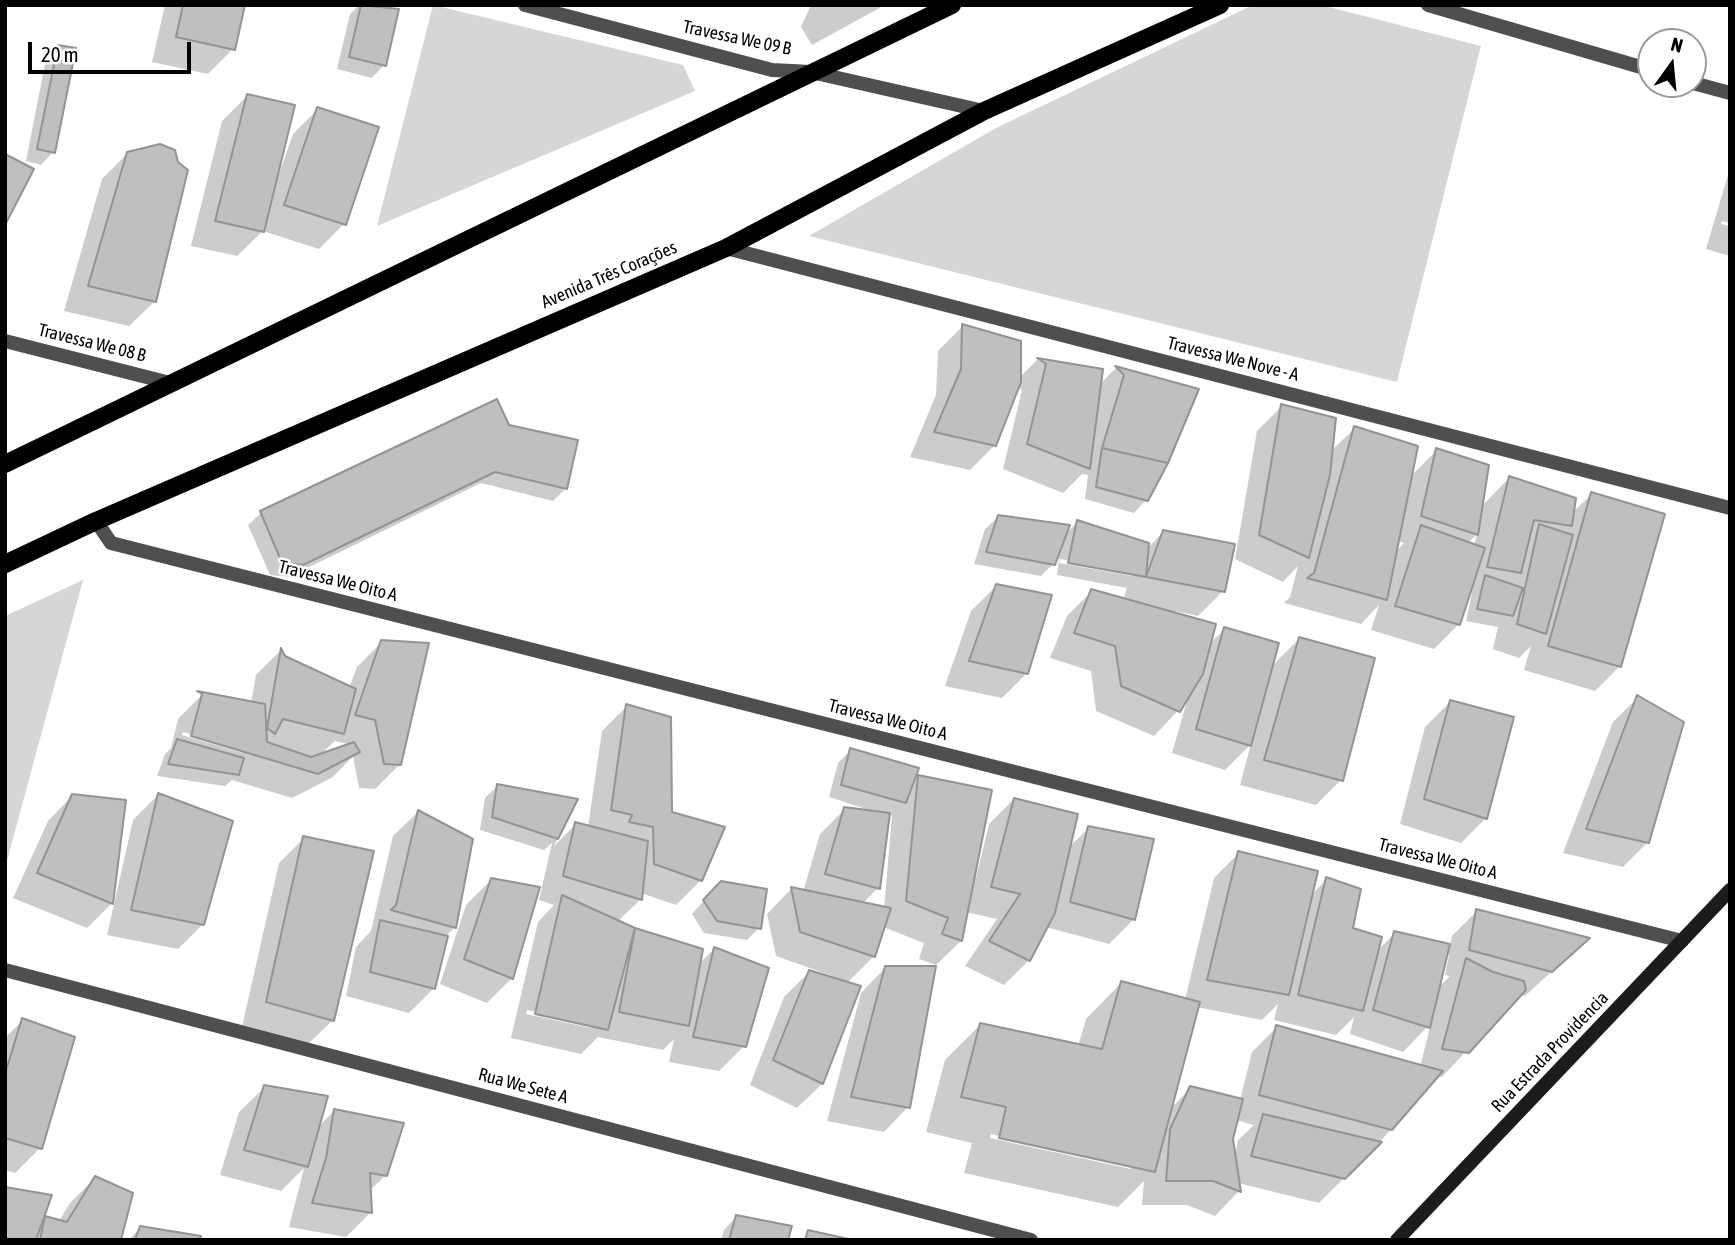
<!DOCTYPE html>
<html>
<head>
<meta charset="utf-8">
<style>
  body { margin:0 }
  #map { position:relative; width:1735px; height:1245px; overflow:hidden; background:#fff; font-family:"Asap Condensed",sans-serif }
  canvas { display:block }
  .frame { position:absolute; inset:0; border:7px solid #000; pointer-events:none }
  .north { position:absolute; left:1637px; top:28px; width:70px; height:70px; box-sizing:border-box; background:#fff; border:2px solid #999; border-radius:50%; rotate:15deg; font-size:19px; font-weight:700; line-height:28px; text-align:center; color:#000 }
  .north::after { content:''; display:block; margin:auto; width:24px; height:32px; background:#000; clip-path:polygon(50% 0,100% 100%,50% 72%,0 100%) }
  .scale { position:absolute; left:28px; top:42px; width:163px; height:32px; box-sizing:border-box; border:4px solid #000; border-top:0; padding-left:9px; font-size:21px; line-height:24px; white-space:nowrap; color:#000; -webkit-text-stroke:5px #fff; paint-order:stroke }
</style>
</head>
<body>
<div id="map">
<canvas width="1735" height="1245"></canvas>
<div class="frame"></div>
<div class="north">N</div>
<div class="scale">20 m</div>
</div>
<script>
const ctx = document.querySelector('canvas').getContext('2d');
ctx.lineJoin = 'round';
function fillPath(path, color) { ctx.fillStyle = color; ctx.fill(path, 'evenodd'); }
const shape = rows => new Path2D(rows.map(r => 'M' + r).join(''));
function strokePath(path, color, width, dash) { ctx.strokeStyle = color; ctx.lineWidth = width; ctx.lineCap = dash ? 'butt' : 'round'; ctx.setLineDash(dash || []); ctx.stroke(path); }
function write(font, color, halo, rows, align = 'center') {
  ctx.font = font + ' "Asap Condensed",sans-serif'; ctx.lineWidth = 5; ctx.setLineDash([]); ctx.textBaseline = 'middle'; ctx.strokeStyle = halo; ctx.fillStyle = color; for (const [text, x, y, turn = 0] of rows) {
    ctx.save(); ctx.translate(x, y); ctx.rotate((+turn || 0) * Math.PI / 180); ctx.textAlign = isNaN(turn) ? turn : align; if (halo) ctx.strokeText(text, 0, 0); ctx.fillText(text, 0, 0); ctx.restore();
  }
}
fillPath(shape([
  [433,5,683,65,695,91,377,226],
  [1253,5,1321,5,1481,46,1397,382,809,236,996,128],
  [83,580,5,868,5,616]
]), '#d6d6d6');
fillPath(shape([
  [165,5,243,5,233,49,208,74,152,62],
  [359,5,397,10,384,65,372,78,337,69,350,14],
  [811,5,885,5,812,45,801,27],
  [58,46,53,152,41,165,26,161,46,59],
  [247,96,279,174,293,134,318,109,344,224,319,249,263,231,237,256,191,246,222,121],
  [128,153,154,302,129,326,64,311,102,179],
  [1730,168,1730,223,1722,221,1721,224,1730,226,1730,256,1706,249],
  [963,326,1019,378,1037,360,1101,370,1099,385,1116,368,1196,390,1146,500,1134,513,1085,499,1088,475,1082,474,1063,493,1003,469,1022,390,1017,386,995,445,970,470,910,457,936,395,938,351],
  [496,402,508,427,566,488,553,501,481,483,289,577,270,575,248,525,261,513],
  [1282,406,1331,451,1355,428,1410,477,1437,450,1481,507,1509,478,1572,513,1592,494,1620,666,1595,691,1524,670,1531,646,1519,658,1493,649,1498,627,1466,621,1472,593,1469,593,1459,624,1434,649,1371,630,1379,605,1361,624,1284,603,1290,597,1298,566,1283,582,1235,559,1257,431],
  [1477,534,1474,546,1467,544],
  [1397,541,1404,543,1395,553],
  [998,517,1064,536,1077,522,1147,549,1163,532,1223,591,1198,616,1175,611,1209,644,1225,629,1271,667,1299,639,1341,780,1316,805,1240,785,1251,744,1225,770,1172,753,1187,701,1154,736,1096,711,1091,671,1050,658,1067,616,1092,591,1123,600,1127,588,1057,575,1061,543,1053,564,1041,576,974,564,985,529],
  [1060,559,1132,573,1132,576,1059,563],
  [996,586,1027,673,1002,698,945,686,971,611],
  [382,642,400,764,375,789,359,788,353,756,333,777,292,798,232,780,225,786,157,776,165,754,171,748,178,719,203,694,251,703,256,675,280,651,283,658,349,688,357,667],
  [183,732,243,749,243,753,182,735],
  [335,741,352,745,319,756],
  [1638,697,1648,842,1623,867,1563,853,1613,722],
  [1450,702,1486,818,1461,843,1400,824,1425,727],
  [627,706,701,880,676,905,641,893,641,899,617,922,701,950,698,965,714,949,744,1046,719,1071,669,1062,674,1039,663,1050,598,1037,581,1054,511,1038,538,922,554,905,539,900,552,843,544,850,480,830,485,798,497,786,576,801,554,846,576,824,588,827,602,731],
  [527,1010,591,1024,591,1028,526,1014],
  [851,750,912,783,918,776,973,877,976,878,989,824,1014,799,1068,848,1089,828,1134,919,1109,944,1046,927,1029,960,1004,985,965,966,997,919,966,912,961,941,936,965,919,959,924,943,883,927,874,956,846,984,859,987,822,1084,797,1108,750,1085,784,997,809,972,840,982,841,979,776,956,767,914,791,889,803,892,820,834,845,809,878,813,829,797,838,763],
  [888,814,892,815,884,909,862,904,878,888],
  [73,795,124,801,111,904,87,928,13,898,48,821],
  [158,795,203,924,178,949,107,935,133,820],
  [418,812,455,927,446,936,434,988,409,1013,346,996,356,947,371,931,393,836],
  [304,838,371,852,332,1021,307,1045,242,1027,279,863],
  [1239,853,1311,895,1327,879,1351,929,1377,951,1395,933,1450,946,1452,936,1477,911,1587,939,1525,996,1520,994,1442,1077,1437,1076,1379,1143,1319,1203,1238,1183,1239,1191,1215,1216,1187,1205,1142,1205,1144,1181,1118,1207,964,1173,972,1143,926,1132,945,1060,980,1025,1078,1046,1086,1019,1121,983,1185,1000,1214,878],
  [1446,954,1449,955,1445,975,1450,976,1437,989],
  [1278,1004,1274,1020,1336,1035,1354,1017,1350,1034,1403,1052,1431,1023,1420,1067,1277,1027,1252,1052,1240,1100,1191,1088,1170,1109,1197,1007,1262,1020],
  [1236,1120,1254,1125,1238,1140,1234,1157,1232,1139],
  [991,1134,1131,1165,1131,1169,990,1138],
  [491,880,512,978,487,1003,440,984,466,905],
  [709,895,759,928,747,940,704,933,692,914],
  [886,967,908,1107,884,1132,827,1121,861,993],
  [23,1020,40,1148,15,1173,5,1170,5,1038],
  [265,1087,317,1128,334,1111,386,1175,369,1191,371,1212,346,1237,289,1227,304,1168,281,1191,220,1175,239,1112],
  [95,1178,119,1240,5,1240,42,1217,59,1221,70,1203],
  [736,1217,786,1240,721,1240,724,1230],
  [140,1228,198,1240,129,1240]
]), '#0003');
const building = shape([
  [183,5,245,5,235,50,176,37,183,5],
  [361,5,399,9,386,66,349,57,361,5],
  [58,45,76,48,55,153,37,149,58,45],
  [247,94,295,105,264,232,215,221,247,94],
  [317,107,379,127,346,225,284,205,317,107],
  [160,144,175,150,178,162,188,170,156,302,88,286,127,152,160,144],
  [5,154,34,169,5,225,5,154],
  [962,324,1021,341,1021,382,996,446,934,432,961,369,962,324],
  [1037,358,1103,369,1090,469,1027,444,1046,364,1037,358],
  [1115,366,1199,389,1168,463,1102,448,1124,375,1115,366],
  [497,399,509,425,578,440,567,489,495,472,303,565,282,563,260,511,497,399],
  [1281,404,1336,418,1330,475,1309,558,1259,535,1281,404],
  [1354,426,1418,446,1387,600,1307,578,1314,573,1354,426],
  [1102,448,1168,463,1148,501,1096,487,1102,448],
  [1436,448,1489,465,1478,535,1421,516,1436,448],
  [1509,476,1576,498,1572,526,1534,520,1521,573,1487,567,1509,476],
  [1591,492,1665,514,1621,667,1548,646,1591,492],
  [998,515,1070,525,1055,565,986,552,998,515],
  [1077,520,1149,543,1146,577,1068,563,1077,520],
  [1539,524,1573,535,1546,634,1517,624,1539,524],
  [1421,525,1485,548,1460,625,1395,606,1421,525],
  [1163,530,1235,544,1225,592,1146,577,1163,530],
  [1485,575,1523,588,1513,616,1477,609,1485,575],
  [996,584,1052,595,1028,674,969,661,996,584],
  [1091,589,1216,624,1203,674,1180,712,1121,686,1115,646,1074,633,1091,589],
  [1224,627,1279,643,1251,746,1196,729,1224,627],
  [1299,637,1375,658,1343,781,1264,760,1299,637],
  [381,640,429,643,401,765,384,764,375,720,355,715,381,640],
  [281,648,285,656,356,689,344,734,283,719,275,734,267,728,281,648],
  [197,691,265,704,267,742,311,757,354,742,360,752,318,774,191,736,202,694,197,691],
  [1637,695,1684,722,1649,843,1586,829,1637,695],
  [1450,700,1514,717,1487,819,1424,799,1450,700],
  [626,704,671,717,672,812,725,827,702,881,654,864,653,827,629,822,632,815,611,810,626,704],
  [177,739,244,758,239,775,168,764,177,739],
  [850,748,919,768,906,803,841,785,850,748],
  [918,775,992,790,962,941,942,934,948,918,906,901,918,775],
  [497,784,578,799,558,839,492,817,497,784],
  [158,793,233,821,204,925,131,910,158,793],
  [72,794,126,800,113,904,37,873,72,794],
  [1014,798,1078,814,1055,913,1030,961,989,941,1020,894,991,887,1014,798],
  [844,807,890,813,880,889,825,874,844,807],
  [418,810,473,839,456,928,391,910,396,905,418,810],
  [575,822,648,841,642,900,563,876,575,822],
  [1088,826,1154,839,1135,920,1070,902,1088,826],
  [303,836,374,851,334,1021,266,1002,303,836],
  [1238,851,1318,871,1289,995,1207,980,1238,851],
  [1326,877,1361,889,1353,928,1382,937,1363,1011,1298,995,1326,877],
  [491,878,540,887,513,979,464,959,491,878],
  [721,881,767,889,761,929,717,921,703,900,721,881],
  [791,887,891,908,875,957,800,932,791,887],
  [562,895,635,928,608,1030,535,1014,562,895],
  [1476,909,1590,938,1552,972,1469,950,1476,909],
  [380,920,448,936,435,989,370,972,380,920],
  [635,928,703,949,689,1026,619,1012,635,928],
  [1394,931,1450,944,1430,1028,1373,1010,1394,931],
  [714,947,769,968,746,1047,693,1037,714,947],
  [1466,958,1493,972,1524,981,1526,990,1469,1053,1442,1049,1466,958],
  [885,966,936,966,910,1108,851,1097,885,966],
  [809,970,861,986,823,1084,773,1060,809,970],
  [1121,981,1200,1002,1155,1172,999,1138,1006,1107,961,1097,980,1023,1102,1049,1121,981],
  [22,1018,75,1037,42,1149,5,1138,5,1074,22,1018],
  [1276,1025,1443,1071,1392,1130,1259,1095,1276,1025],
  [264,1085,328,1096,308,1167,244,1150,264,1085],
  [1190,1086,1243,1099,1233,1139,1241,1192,1213,1181,1166,1181,1170,1129,1190,1086],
  [334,1109,404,1123,387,1176,370,1173,372,1213,312,1203,326,1158,334,1109],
  [1263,1114,1382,1142,1345,1179,1251,1156,1263,1114],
  [95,1176,133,1193,121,1240,40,1240,45,1216,67,1222,95,1176],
  [5,1187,52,1195,36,1240,5,1240,5,1187],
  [736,1215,792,1226,788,1240,729,1240,736,1215],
  [140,1226,201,1236,200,1240,135,1240,140,1226],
  [808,1230,853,1240,805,1240,808,1230]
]);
fillPath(building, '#bfbfbf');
strokePath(building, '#939393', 2);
strokePath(shape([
  [525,5,772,70,811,72,984,111],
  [1428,5,1651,70],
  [1693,83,1730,93],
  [726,248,1730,508],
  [5,341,170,383],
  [96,521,111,543,1682,941],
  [5,970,1031,1240]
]), '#4f4f4f', 14);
strokePath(shape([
  [1397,1240,1730,890]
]), '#1c1c1c', 14);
strokePath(shape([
  [5,464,952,5],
  [5,564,96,521,726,248,984,111,1220,5]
]), '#000', 18);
write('18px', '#000', '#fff', [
  ["Travessa We 09 B",737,38,12],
  ["Avenida Três Corações",609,275,-23],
  ["Travessa We 08 B",92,343,14],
  ["Travessa We Nove - A",1233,359,14],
  ["Travessa We Oito A",338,581,14],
  ["Travessa We Oito A",888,720,14],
  ["Travessa We Oito A",1438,859,14],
  ["Rua Estrada Providencia",1550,1052,-46],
  ["Rua We Sete A",523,1086,15]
]);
</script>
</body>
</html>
